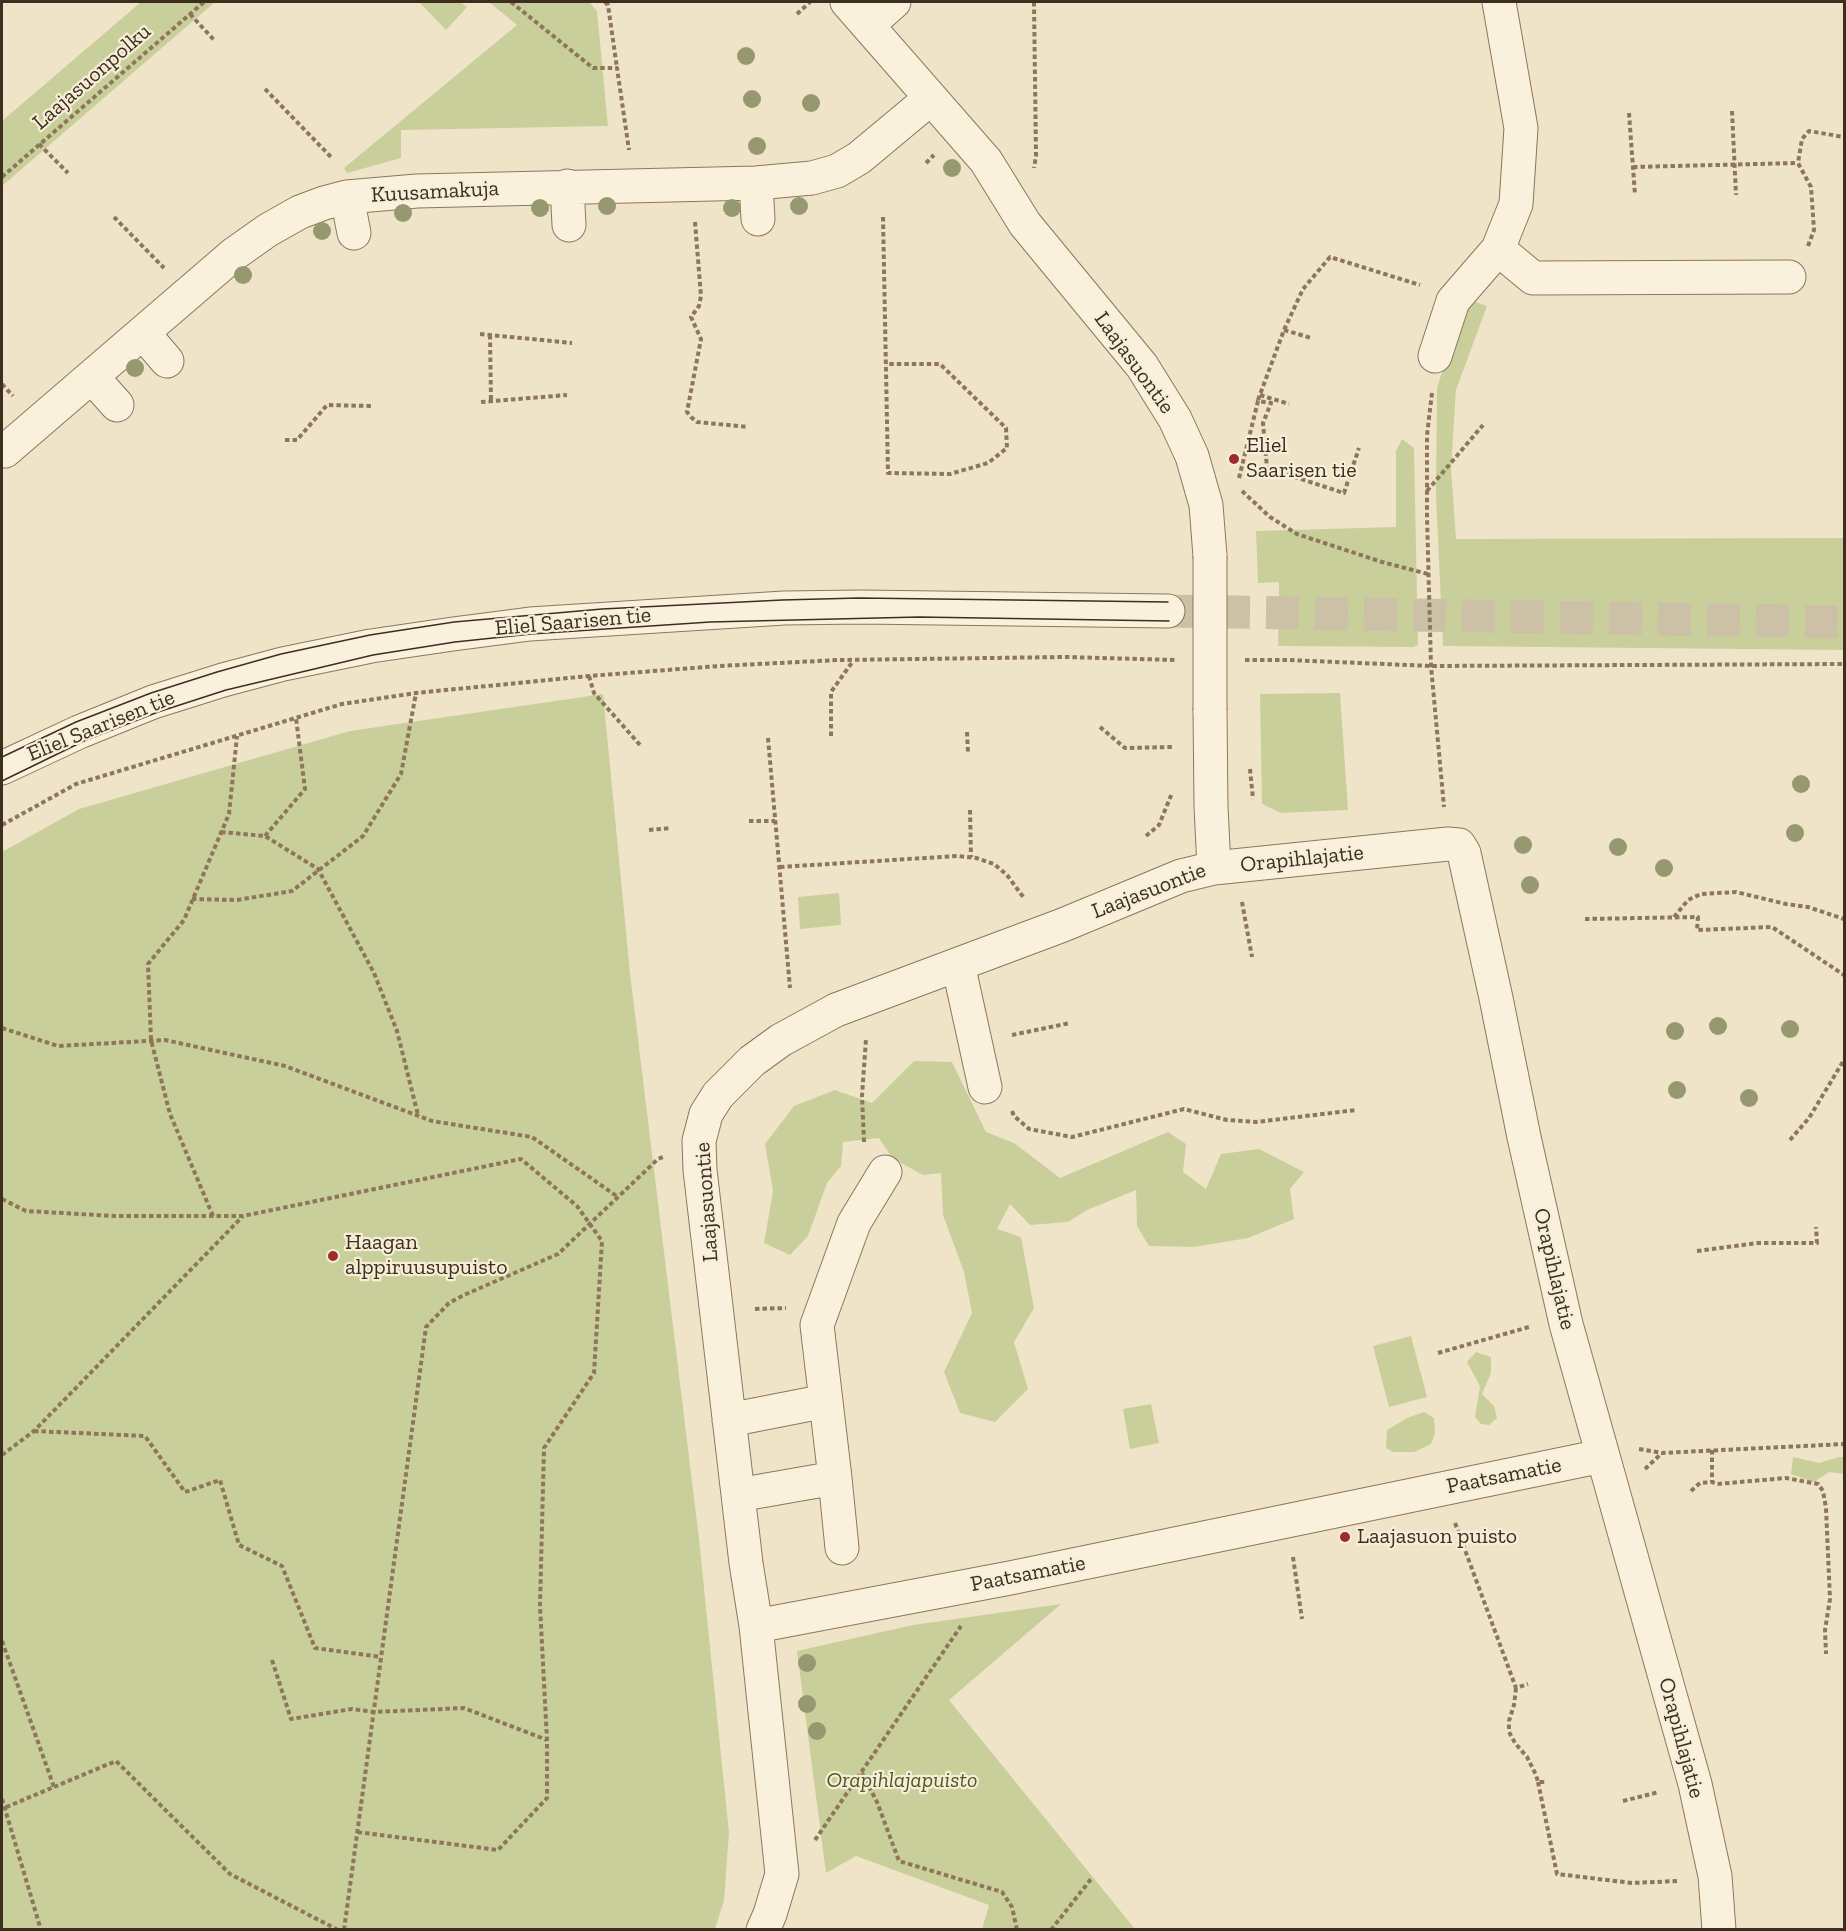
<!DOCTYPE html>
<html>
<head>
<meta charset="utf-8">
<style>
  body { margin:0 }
  #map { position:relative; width:1846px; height:1931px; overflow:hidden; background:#f0e4c8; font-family:"Zilla Slab",serif }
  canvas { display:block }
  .frame { position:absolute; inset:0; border:3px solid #3d2e20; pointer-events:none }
</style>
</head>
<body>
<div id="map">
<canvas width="1846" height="1931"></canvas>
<div class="frame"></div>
</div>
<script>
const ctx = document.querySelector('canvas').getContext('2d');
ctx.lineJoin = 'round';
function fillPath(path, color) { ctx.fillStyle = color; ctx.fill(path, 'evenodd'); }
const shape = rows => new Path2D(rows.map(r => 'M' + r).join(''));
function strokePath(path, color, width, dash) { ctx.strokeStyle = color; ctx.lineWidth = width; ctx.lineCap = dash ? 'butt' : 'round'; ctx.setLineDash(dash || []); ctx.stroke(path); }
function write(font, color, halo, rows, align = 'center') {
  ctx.font = font + ' "Zilla Slab",serif'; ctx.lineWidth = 4.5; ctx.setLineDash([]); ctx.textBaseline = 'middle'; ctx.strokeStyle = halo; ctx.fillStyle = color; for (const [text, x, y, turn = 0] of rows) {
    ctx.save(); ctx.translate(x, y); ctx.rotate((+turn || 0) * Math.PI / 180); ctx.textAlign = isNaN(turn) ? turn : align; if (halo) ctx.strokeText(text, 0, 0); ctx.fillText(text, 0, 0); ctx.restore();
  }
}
fillPath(shape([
  [141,2,215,2,2,186,2,121],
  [419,2,460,2,467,7,446,30],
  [489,2,589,2,597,11,608,126,401,130,401,158,347,173,344,168,517,25],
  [1465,298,1487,306,1456,390,1451,469,1456,539,1844,538,1844,650,1443,646,1436,496,1437,388],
  [1402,439,1414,448,1418,645,1413,647,1278,646,1279,582,1258,583,1256,531,1396,527,1396,451],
  [1340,693,1348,810,1281,813,1262,804,1260,694],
  [603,694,630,973,699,1539,729,1833,724,1900,715,1929,2,1929,2,852,79,809,350,731],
  [839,893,841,925,800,929,798,897],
  [914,1061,952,1062,986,1132,1014,1143,1060,1178,1168,1132,1186,1144,1183,1172,1206,1189,1221,1154,1259,1149,1304,1172,1290,1189,1294,1219,1248,1238,1194,1247,1149,1246,1137,1226,1136,1190,1087,1210,1068,1222,1030,1225,1010,1204,997,1229,1021,1237,1034,1308,1014,1342,1028,1389,995,1422,960,1413,944,1372,972,1313,964,1272,943,1215,941,1173,923,1175,892,1158,879,1138,843,1142,841,1166,827,1183,808,1236,790,1255,764,1243,773,1191,765,1144,794,1106,835,1090,872,1103],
  [1411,1336,1427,1397,1389,1407,1373,1346],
  [1476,1352,1491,1357,1491,1373,1482,1394,1494,1406,1497,1418,1489,1425,1481,1424,1475,1417,1480,1386,1467,1362],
  [1151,1404,1159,1443,1130,1449,1123,1409],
  [1424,1412,1434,1418,1435,1433,1431,1444,1414,1452,1393,1452,1386,1448,1387,1430,1407,1418],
  [1793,1457,1819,1463,1839,1457,1844,1457,1844,1474,1829,1472,1814,1482,1791,1474],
  [1061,1604,949,1700,1135,1929,982,1929,989,1905,856,1856,826,1873,797,1651,913,1625]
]), '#c9cf9b');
strokePath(shape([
  [1168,611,1844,622]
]), '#ccc0a6', 33, [33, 16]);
const minor = shape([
  [847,2,986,161,1025,224,1142,366,1175,419,1192,456,1206,505,1210,556],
  [868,25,894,2],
  [756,183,758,219],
  [567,186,569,225],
  [347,197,354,233],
  [1498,249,1533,278,1789,277],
  [143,333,167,361],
  [1435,356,1453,301,1498,249,1516,204,1521,128,1499,2],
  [92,377,117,405],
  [2,447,5,451,234,254,268,230,300,212,324,203,347,197,417,191,756,183,812,178,837,171,859,158,931,98],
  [1210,711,1211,806,1214,868],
  [2,768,79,732,153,702,223,680,283,664,371,646,453,634,530,624,784,608,861,607,1168,611],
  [958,964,985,1087],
  [729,1420,826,1401],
  [835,1478,842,1548],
  [738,1495,835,1478,817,1325,854,1223,885,1172],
  [756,1626,1010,1578,1602,1456],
  [763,1930,770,1914,782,1874,756,1626,746,1563,700,1170,699,1141,706,1114,718,1095,752,1061,781,1040,836,1010,1063,925,1181,876,1214,868,1448,844,1459,845,1464,853,1496,998,1524,1137,1566,1324,1695,1784,1715,1876,1719,1930]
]);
strokePath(minor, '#8d765c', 35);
strokePath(shape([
  [511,2,593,68,617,68,629,150],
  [605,2,608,5,617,68],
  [1034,2,1036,156,1034,168],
  [190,14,215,41],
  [797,14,810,2],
  [265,89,332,158],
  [1732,111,1736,195],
  [1629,113,1635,195],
  [39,144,68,173],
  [926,163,934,155],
  [1633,167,1798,163],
  [2,177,204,2],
  [114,217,164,268],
  [883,217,888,473,950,474,988,463,1007,448,1006,428,940,364,886,364],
  [695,222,701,296,699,306,691,317,701,339,687,412,691,417,697,422,748,427],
  [1808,246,1814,230,1811,187,1798,163,1802,139,1809,131,1844,137],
  [1284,330,1311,338],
  [480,334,572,343],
  [490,335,491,401],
  [2,384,13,396],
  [1432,393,1427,435,1427,516,1431,666,1444,807],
  [1260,395,1289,404],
  [1258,400,1284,330,1303,289,1330,257,1420,285],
  [481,402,567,395],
  [285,440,297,440,327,405,372,406],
  [1239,478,1258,401,1271,403,1263,423,1267,468,1344,493,1359,448],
  [1242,491,1270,517,1297,534,1382,562,1428,574],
  [1427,491,1483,425],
  [1245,660,1288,660,1431,666,1844,664],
  [589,676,594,693,640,745],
  [1100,727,1125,748,1173,747],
  [967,732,968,753],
  [831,736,831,692,853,661],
  [768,738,790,988],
  [1250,769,1253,799],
  [970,810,971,857],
  [749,821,775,821],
  [2,825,76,784,342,704,416,693,589,676,719,666,839,660,1066,657,1175,660],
  [649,830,671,828],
  [221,832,265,836,318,869,374,973,397,1031,418,1115],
  [265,836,305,789,296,718],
  [1146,836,1159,825,1172,793],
  [780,867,957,856,976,858,994,864,1007,875,1024,898],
  [192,899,237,900,292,891,363,836,401,774,416,693],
  [1242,902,1252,957],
  [1674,917,1688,900,1701,894,1736,892,1786,904,1808,907,1844,919],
  [1585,919,1698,917,1697,930,1772,927,1844,975],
  [2,1028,58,1046,165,1040,285,1066,432,1121,532,1137,618,1197],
  [1012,1035,1070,1023],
  [1012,1111,1014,1116,1029,1129,1072,1137,1184,1109,1227,1120,1256,1122,1356,1110],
  [1790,1140,1809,1118,1844,1060],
  [864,1142,862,1096,866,1039],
  [2,1199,26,1211,115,1216,243,1216,521,1159,577,1206,602,1241,594,1373,544,1448,540,1606,547,1740,547,1798,498,1850,357,1832],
  [213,1216,170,1114,151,1040,148,964,184,920,229,814,237,736],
  [1697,1251,1758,1243,1817,1243,1816,1227],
  [755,1309,786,1308],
  [1438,1353,1529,1327],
  [34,1431,145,1436,185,1492,220,1480,239,1545,282,1566,315,1648,381,1657],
  [1639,1449,1662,1453,1844,1444],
  [1712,1450,1712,1482],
  [2,1455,34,1431,243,1216],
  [1645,1469,1661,1454],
  [1691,1491,1700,1483,1712,1482,1717,1484,1786,1478,1818,1484,1823,1491,1826,1508,1830,1599,1825,1630,1826,1654],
  [1455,1523,1516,1688,1528,1684],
  [1293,1557,1302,1619],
  [2,1641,54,1787,4,1808],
  [272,1660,291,1719,352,1709,374,1712,464,1708,547,1740],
  [1516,1688,1514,1705,1509,1721,1509,1732,1515,1743,1527,1757,1536,1775,1538,1782,1547,1782],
  [862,1773,877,1802,899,1861,1002,1892,1012,1907,1017,1930],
  [1538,1782,1557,1874,1632,1883,1678,1881],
  [54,1787,116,1761,230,1874,338,1930],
  [2,1799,41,1930],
  [1623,1801,1659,1792],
  [815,1840,961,1626],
  [344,1930,426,1327,449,1303,464,1295,558,1254,658,1159,663,1157],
  [1051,1930,1091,1879]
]), '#8d765c', 4, [4.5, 3]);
strokePath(minor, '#faf1dc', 33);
strokePath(shape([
  [2,757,76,722,151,693,217,672,281,654,370,635,454,622,602,609,782,600,859,598,1168,602],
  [2,781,84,741,158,712,226,690,373,655,455,642,531,634,710,622,919,617,1169,621]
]), '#3d2e20', 1.5);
const minorBridge = shape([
  [1210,711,1210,556]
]);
strokePath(minorBridge, '#8d765c', 35, []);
strokePath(minorBridge, '#faf1dc', 33);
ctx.fillStyle = '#96986f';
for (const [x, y] of [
  [746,56],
  [752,99],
  [811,103],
  [757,146],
  [952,168],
  [607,206],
  [799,206],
  [540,208],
  [732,208],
  [403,213],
  [322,231],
  [243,275],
  [135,368],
  [1801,784],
  [1795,833],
  [1523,845],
  [1618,847],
  [1664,868],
  [1530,885],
  [1718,1026],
  [1790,1029],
  [1675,1031],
  [1677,1090],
  [1749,1098],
  [807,1663],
  [807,1704],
  [817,1731]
]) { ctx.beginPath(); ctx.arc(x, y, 9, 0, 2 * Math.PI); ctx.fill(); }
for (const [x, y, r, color] of [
  [1234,459,6,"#9e2a2b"],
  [333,1256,6,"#9e2a2b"],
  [1345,1537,6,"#9e2a2b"]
]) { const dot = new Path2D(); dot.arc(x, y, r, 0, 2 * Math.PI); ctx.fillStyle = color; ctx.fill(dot); strokePath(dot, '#f7eed8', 2); }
write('22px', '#3d2e20', '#f7eed8', [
  ["Laajasuonpolku",92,77,-41],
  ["Kuusamakuja",435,192,-3],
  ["Laajasuontie",1134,363,54],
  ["Eliel Saarisen tie",573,622,-5],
  ["Eliel Saarisen tie",101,726,-22],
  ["Orapihlajatie",1302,859,-6],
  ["Laajasuontie",1149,891,-21],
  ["Laajasuontie",707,1202,-94],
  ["Orapihlajatie",1554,1269,77],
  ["Paatsamatie",1504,1476,-11],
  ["Paatsamatie",1028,1574,-11],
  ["Orapihlajatie",1681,1738,75]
]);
write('22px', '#3d2e20', '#f7eed8', [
  ["Eliel",1246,446],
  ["Saarisen tie",1246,471],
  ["Haagan",345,1243],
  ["alppiruusupuisto",345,1268],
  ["Laajasuon puisto",1357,1537]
], 'left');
write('italic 22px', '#4d5a26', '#f7eed8', [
  ["Orapihlajapuisto",902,1781]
]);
</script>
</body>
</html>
